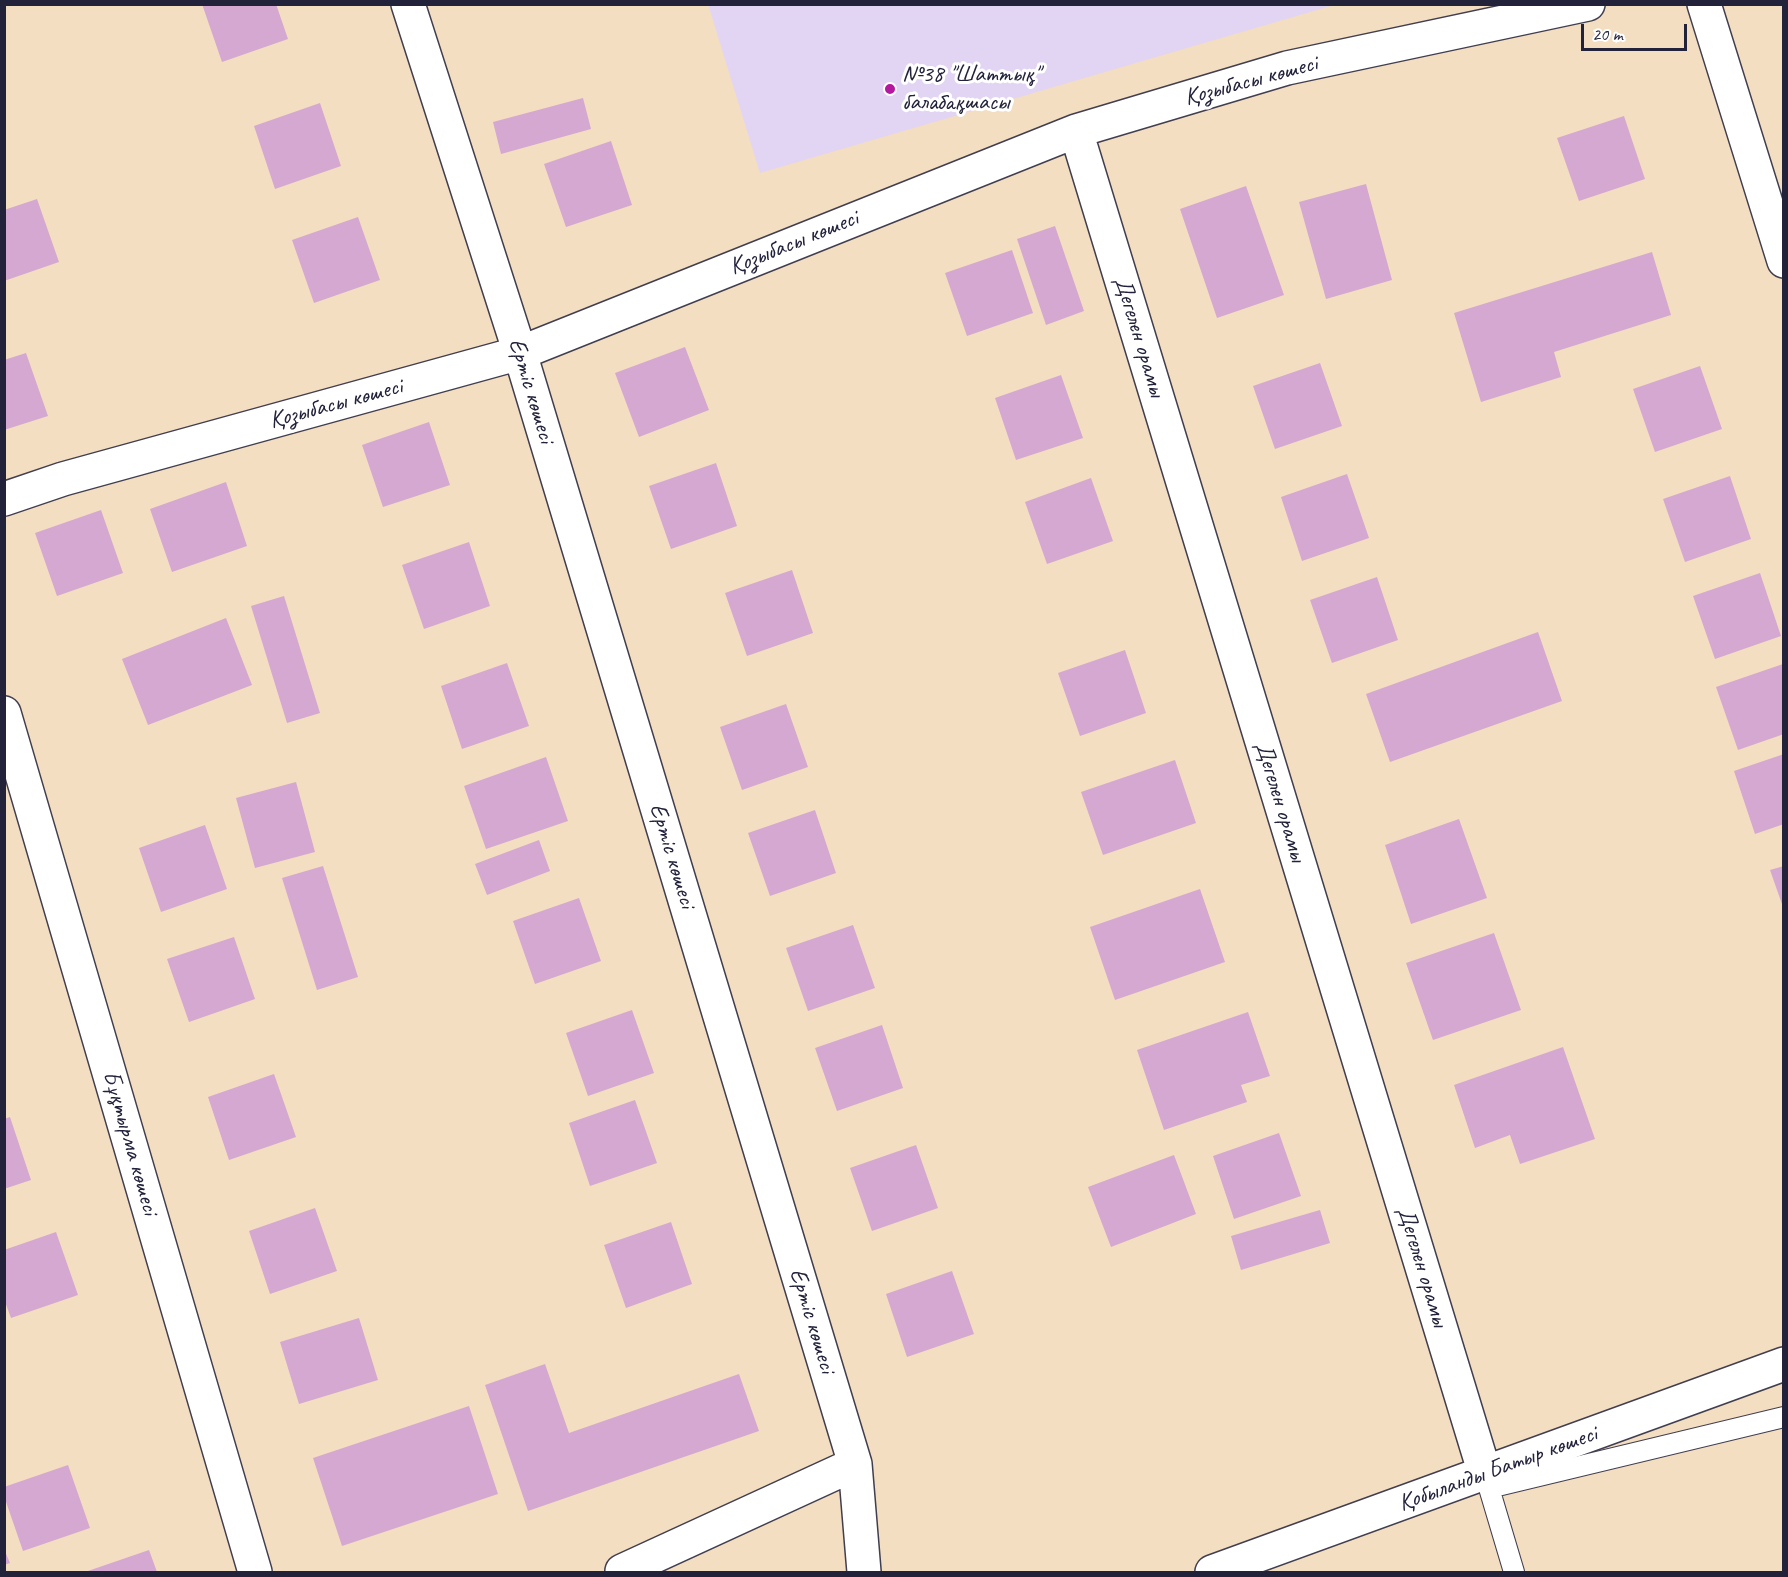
<!DOCTYPE html>
<html>
<head>
<meta charset="utf-8">
<style>
  body { margin:0 }
  #map { position:relative; width:1788px; height:1577px; overflow:hidden; background:#f3dec1; font-family:Caveat,sans-serif }
  canvas { display:block }
  .frame { position:absolute; inset:0; border:6px solid #22223b; pointer-events:none }
  .scale { position:absolute; left:1581px; top:24px; width:106px; height:27px; box-sizing:border-box; border:3px solid #22223b; border-top:0; padding-left:8px; font-size:18px; line-height:21px; white-space:nowrap; color:#22223b; -webkit-text-stroke:4px #fff; paint-order:stroke }
</style>
</head>
<body>
<div id="map">
<canvas width="1788" height="1577"></canvas>
<div class="frame"></div>
<div class="scale">20 m</div>
</div>
<script>
const ctx = document.querySelector('canvas').getContext('2d');
ctx.lineJoin = 'round';
function fillPath(path, color) { ctx.fillStyle = color; ctx.fill(path, 'evenodd'); }
const shape = rows => new Path2D(rows.map(r => 'M' + r).join(''));
function strokePath(path, color, width, dash) { ctx.strokeStyle = color; ctx.lineWidth = width; ctx.lineCap = dash ? 'butt' : 'round'; ctx.setLineDash(dash || []); ctx.stroke(path); }
function write(font, color, halo, rows, align = 'center') {
  ctx.font = font + ' Caveat,sans-serif'; ctx.lineWidth = 6; ctx.setLineDash([]); ctx.textBaseline = 'middle'; ctx.strokeStyle = halo; ctx.fillStyle = color; for (const [text, x, y, turn = 0] of rows) {
    ctx.save(); ctx.translate(x, y); ctx.rotate((+turn || 0) * Math.PI / 180); ctx.textAlign = isNaN(turn) ? turn : align; if (halo) ctx.strokeText(text, 0, 0); ctx.fillText(text, 0, 0); ctx.restore();
  }
}
fillPath(shape([
  [708,4,1334,4,1334,5,760,173]
]), '#e2d4f3');
fillPath(shape([
  [202,4,276,4,288,39,222,62],
  [583,98,591,129,501,154,493,122],
  [320,103,341,166,275,189,254,126],
  [1624,116,1645,179,1579,201,1557,138],
  [611,141,632,205,566,227,544,164],
  [1366,184,1392,280,1326,299,1299,202],
  [1246,186,1284,295,1217,318,1180,209],
  [37,199,59,262,4,281,4,210],
  [358,217,380,280,314,303,292,240],
  [1055,226,1084,311,1046,325,1017,239],
  [1012,250,1033,313,967,336,945,273],
  [1652,252,1671,315,1554,352,1561,377,1481,402,1454,313],
  [685,347,709,410,639,437,615,373],
  [26,353,48,416,4,430,4,360],
  [1320,363,1342,426,1275,449,1253,386],
  [1700,366,1722,429,1655,452,1633,389],
  [1061,375,1083,438,1016,460,995,398],
  [429,422,450,485,383,507,362,445],
  [716,463,737,526,671,549,649,486],
  [1347,474,1369,538,1302,561,1281,497],
  [1730,476,1751,539,1685,562,1663,499],
  [1091,478,1113,541,1047,564,1025,502],
  [226,482,247,546,172,572,150,509],
  [101,510,123,573,57,596,35,533],
  [469,542,490,606,424,629,402,565],
  [792,570,813,633,747,656,725,593],
  [1760,573,1781,636,1715,659,1693,596],
  [1377,577,1398,640,1332,663,1310,600],
  [284,596,320,713,287,723,251,606],
  [226,618,252,685,148,725,122,659],
  [1538,632,1562,701,1390,762,1366,694],
  [1125,650,1146,713,1080,736,1058,673],
  [507,663,529,726,462,749,441,686],
  [1783,664,1784,734,1738,750,1716,687],
  [786,704,808,767,742,790,720,727],
  [1784,754,1784,824,1755,834,1734,771],
  [546,757,568,821,486,849,464,786],
  [1175,760,1196,823,1103,855,1081,792],
  [296,782,315,852,255,868,236,798],
  [815,810,836,873,770,896,748,833],
  [1459,819,1487,898,1411,924,1385,845],
  [205,825,227,889,161,912,139,848],
  [539,840,550,871,487,895,475,864],
  [323,866,358,977,317,990,282,878],
  [1784,866,1784,907,1783,907,1770,870],
  [1200,889,1225,962,1115,1000,1090,927],
  [579,898,601,961,535,984,513,921],
  [853,925,875,988,808,1011,786,948],
  [1494,933,1521,1010,1433,1040,1406,963],
  [234,937,255,999,189,1022,167,959],
  [632,1010,654,1073,588,1096,566,1033],
  [1248,1012,1270,1076,1241,1085,1247,1102,1164,1130,1137,1050],
  [882,1025,903,1088,837,1111,815,1048],
  [1563,1047,1595,1139,1520,1164,1510,1135,1475,1148,1454,1085],
  [274,1074,296,1137,229,1160,208,1097],
  [635,1100,657,1163,590,1186,569,1123],
  [10,1117,31,1180,4,1189,4,1119],
  [1279,1133,1301,1196,1234,1219,1213,1156],
  [916,1145,938,1208,872,1231,850,1168],
  [1174,1155,1196,1214,1111,1247,1088,1187],
  [315,1208,337,1271,270,1294,249,1231],
  [1320,1210,1330,1243,1241,1270,1231,1236],
  [671,1222,692,1284,626,1308,604,1245],
  [56,1232,78,1295,11,1318,4,1299,4,1250],
  [952,1271,974,1334,907,1357,886,1294],
  [359,1318,378,1380,299,1404,280,1342],
  [545,1364,569,1433,739,1374,759,1431,528,1511,485,1385],
  [469,1406,498,1494,342,1546,313,1458],
  [68,1465,90,1528,23,1551,4,1496,4,1487],
  [4,1549,10,1563,4,1565],
  [149,1550,157,1572,85,1572]
]), '#d4a8d1');
const service = shape([
  [1514,1572,1489,1488,1784,1417]
]);
const minor = shape([
  [408,4,520,353,855,1464,622,1571],
  [1076,131,1485,1474],
  [4,499,63,479,520,353,1076,131,1287,68,1588,4],
  [4,713,255,1572],
  [855,1464,864,1572],
  [1212,1572,1784,1364]
]);
const tertiary = shape([
  [1704,4,1784,261]
]);
strokePath(service, '#413e4f', 22);
strokePath(minor, '#413e4f', 36);
strokePath(tertiary, '#413e4f', 36);
strokePath(service, '#fff', 20);
strokePath(minor, '#fff', 33);
strokePath(tertiary, '#fff', 33);
for (const [x, y, r, color] of [
  [890,89,6,"#b5179e"]
]) { const dot = new Path2D(); dot.arc(x, y, r, 0, 2 * Math.PI); ctx.fillStyle = color; ctx.fill(dot); strokePath(dot, '#fff', 2); }
write('24px', '#22223b', '#fff', [
  ["№38 \"Шаттық\"",902,75],
  ["балабақшасы",902,103]
], 'left');
write('24px', '#22223b', '#fff', [
  ["Қозыбасы көшесі",1251,81,-15],
  ["Қозыбасы көшесі",794,243,-22],
  ["Дегелен орамы",1139,337,73],
  ["Ертіс көшесі",531,391,73],
  ["Қозыбасы көшесі",336,404,-15],
  ["Дегелен орамы",1280,802,73],
  ["Ертіс көшесі",672,856,73],
  ["Бұқтырма көшесі",130,1143,74],
  ["Дегелен орамы",1422,1267,73],
  ["Ертіс көшесі",812,1321,73],
  ["Қобыланды Батыр көшесі",1498,1469,-20]
]);
</script>
</body>
</html>
